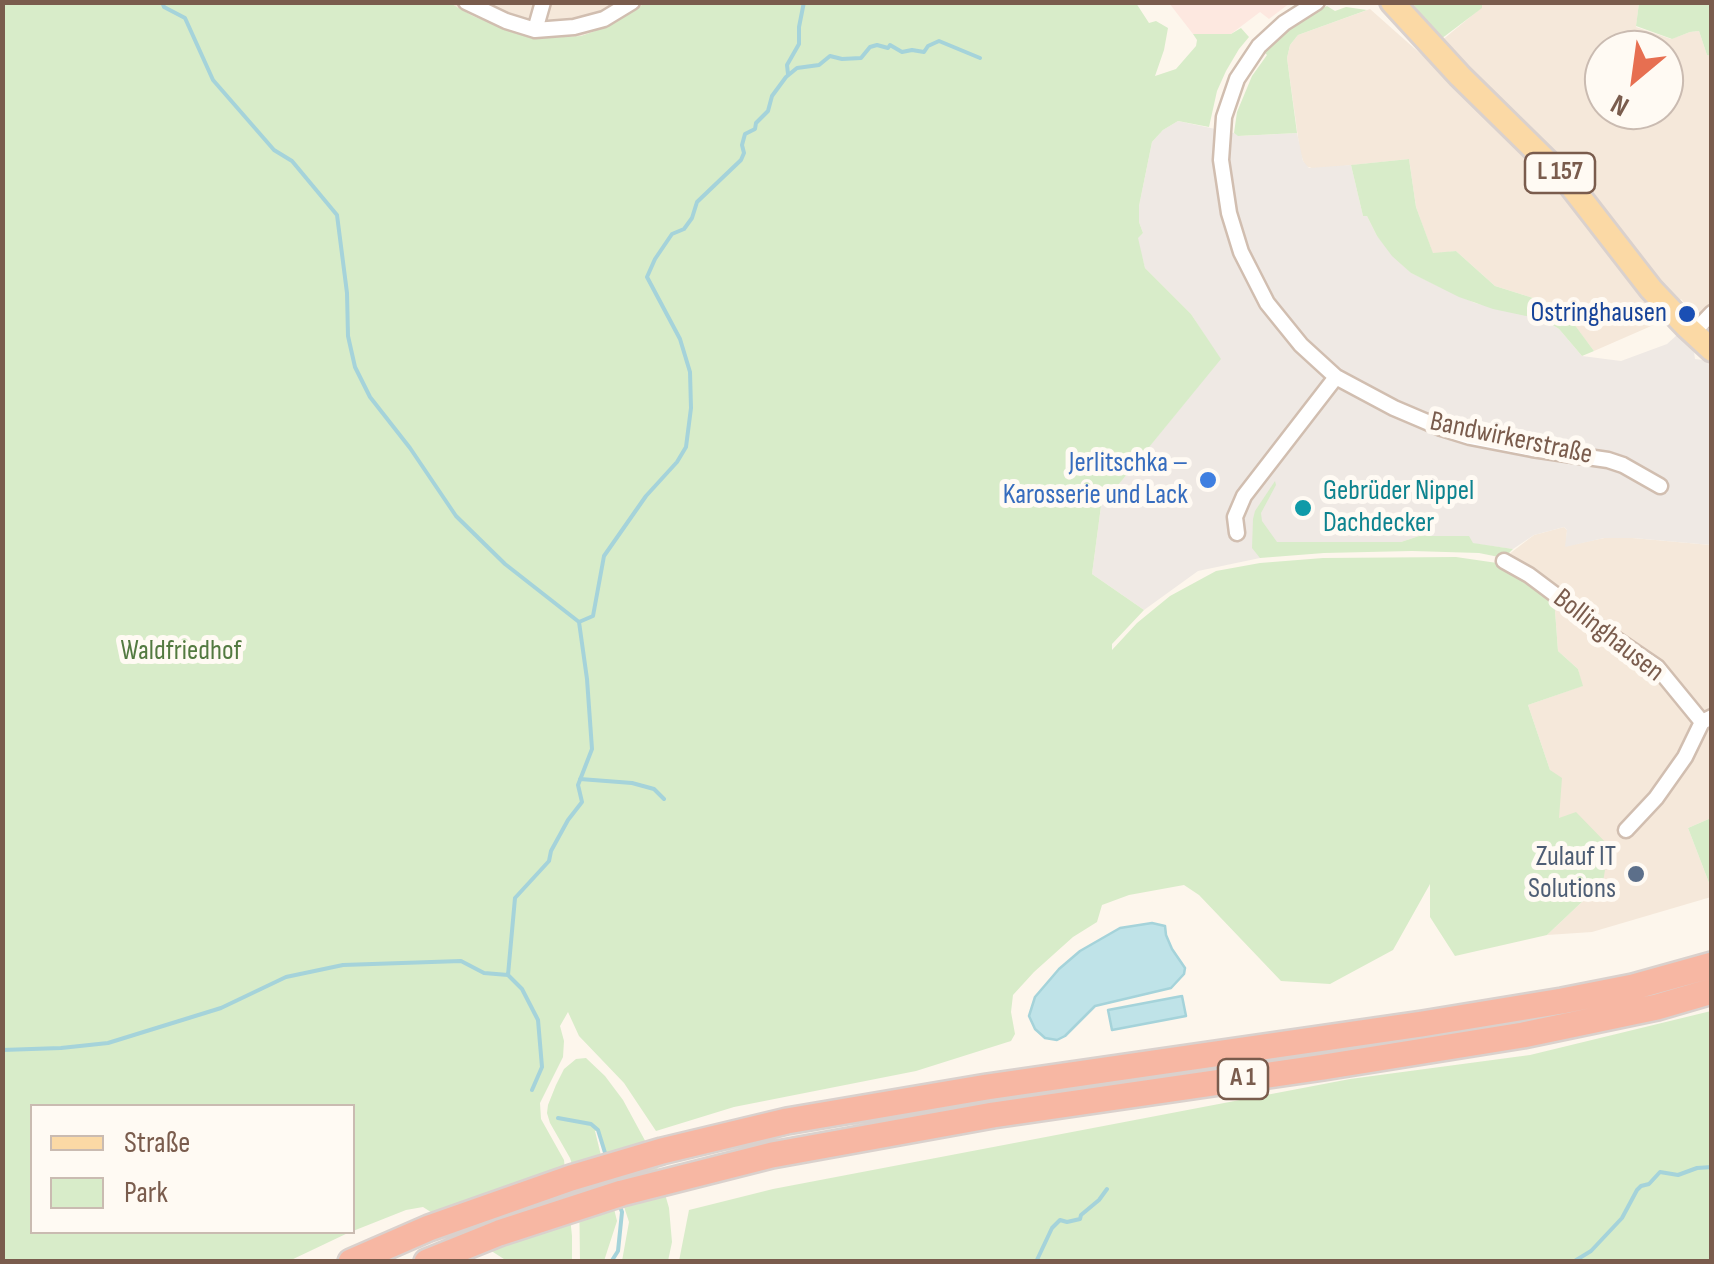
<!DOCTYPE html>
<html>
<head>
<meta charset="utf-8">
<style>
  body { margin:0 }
  #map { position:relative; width:1714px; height:1264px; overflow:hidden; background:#fdf6ec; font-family:"Sofia Sans Condensed",sans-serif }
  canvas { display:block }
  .frame { position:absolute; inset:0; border:5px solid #7a5c4d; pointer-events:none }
  .legend { position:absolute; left:30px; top:1104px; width:325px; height:130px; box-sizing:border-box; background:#fffaf3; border:2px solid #cabbb1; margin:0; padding:12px 18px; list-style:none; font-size:30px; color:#7a5c4d }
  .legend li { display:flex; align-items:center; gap:20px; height:50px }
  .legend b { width:50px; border:2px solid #cabbb1 }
  .north { position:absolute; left:1584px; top:30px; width:100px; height:100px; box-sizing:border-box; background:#fffaf3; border:2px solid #cabbb1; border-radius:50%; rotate:209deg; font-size:28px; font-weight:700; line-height:40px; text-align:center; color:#7a5c4d }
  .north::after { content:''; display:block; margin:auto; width:35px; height:45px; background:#e76f51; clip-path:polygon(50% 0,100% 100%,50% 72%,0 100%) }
</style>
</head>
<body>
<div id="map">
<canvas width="1714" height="1264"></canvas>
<div class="frame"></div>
<ul class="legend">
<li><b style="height:12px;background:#fbd9a5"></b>Straße</li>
<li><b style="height:28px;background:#d8ecc9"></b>Park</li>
</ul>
<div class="north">N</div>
</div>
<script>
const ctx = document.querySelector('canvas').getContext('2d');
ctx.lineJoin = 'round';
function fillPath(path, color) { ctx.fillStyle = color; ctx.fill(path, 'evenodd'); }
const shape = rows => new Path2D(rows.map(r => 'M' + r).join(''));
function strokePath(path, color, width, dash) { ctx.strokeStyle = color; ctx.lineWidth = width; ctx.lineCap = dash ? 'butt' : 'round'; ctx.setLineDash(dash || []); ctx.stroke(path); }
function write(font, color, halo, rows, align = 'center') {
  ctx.font = font + ' "Sofia Sans Condensed",sans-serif'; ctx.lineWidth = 10; ctx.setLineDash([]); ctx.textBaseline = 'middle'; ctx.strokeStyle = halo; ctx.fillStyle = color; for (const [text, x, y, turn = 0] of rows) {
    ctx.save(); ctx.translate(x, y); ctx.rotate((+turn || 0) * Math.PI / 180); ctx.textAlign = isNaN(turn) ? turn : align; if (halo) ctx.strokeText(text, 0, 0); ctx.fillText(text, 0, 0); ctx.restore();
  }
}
fillPath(shape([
  [450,3,645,3,609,26,581,36,545,38,505,29,473,16],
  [1482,3,1639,3,1636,27,1671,39,1690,32,1699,31,1707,55,1712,56,1711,333,1681,299,1665,320,1594,351,1557,302,1549,303,1495,286,1456,251,1433,254,1416,207,1409,159,1315,169,1305,166,1300,152,1287,58,1290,45,1298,35,1370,9,1423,56,1481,8],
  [1604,50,1664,50,1664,110,1604,110],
  [1564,527,1567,530,1566,546,1604,538,1633,538,1711,545,1711,818,1688,828,1711,888,1711,897,1592,932,1547,935,1603,882,1559,818,1550,770,1528,705,1582,686,1578,669,1558,651,1554,597,1504,558,1534,535]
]), '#f5e8da');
fillPath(shape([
  [1169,3,1290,3,1269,19,1260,12,1231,34,1193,34]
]), '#fde8e0');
fillPath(shape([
  [1178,121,1234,133,1239,136,1297,133,1303,161,1309,168,1351,165,1363,216,1367,216,1377,236,1411,273,1475,303,1545,320,1559,329,1582,356,1621,361,1667,344,1677,335,1694,352,1695,359,1703,360,1711,366,1711,545,1633,538,1604,538,1565,547,1567,530,1564,527,1534,535,1513,549,1419,536,1401,542,1277,542,1260,558,1198,571,1144,610,1092,574,1101,506,1220,359,1191,314,1145,268,1137,238,1143,233,1139,222,1139,206,1152,142,1163,130]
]), '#efe9e4');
fillPath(shape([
  [2,3,450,3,473,16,505,29,545,38,581,36,609,26,645,3,1136,3,1149,23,1156,21,1168,28,1164,50,1155,76,1176,69,1196,46,1197,40,1193,34,1231,34,1241,28,1249,37,1239,49,1226,71,1217,91,1209,127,1178,121,1163,130,1152,142,1139,206,1139,222,1143,233,1138,238,1145,268,1191,314,1221,359,1101,506,1092,574,1144,610,1112,644,1112,650,1137,623,1170,596,1216,571,1260,563,1323,558,1456,557,1504,564,1554,597,1558,651,1578,669,1583,686,1528,705,1550,770,1562,778,1559,818,1576,812,1609,846,1603,882,1547,935,1455,956,1430,917,1430,884,1393,950,1330,984,1281,981,1199,895,1184,885,1129,895,1102,905,1097,922,1073,937,1034,972,1013,995,1011,1012,1015,1034,1011,1041,916,1071,734,1107,656,1131,624,1083,579,1036,568,1012,560,1026,564,1041,563,1057,540,1103,541,1119,564,1160,572,1236,572,1261,507,1261,423,1207,406,1210,353,1231,352,1106,32,1106,32,1232,350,1232,289,1261,3,1261],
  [1412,3,1482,3,1482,8,1441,39],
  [1639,3,1711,3,1711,56,1707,55,1699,31,1690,32,1672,39,1636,26],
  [1327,6,1335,11,1346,7,1367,10,1298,35,1290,45,1287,58,1297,133,1238,136,1234,133,1237,112,1252,76,1267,55,1263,51,1294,23],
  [1409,159,1416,207,1433,253,1456,251,1495,286,1549,303,1557,301,1594,351,1582,356,1559,329,1545,320,1493,309,1459,297,1411,273,1392,256,1377,236,1367,216,1363,216,1351,165],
  [1275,481,1276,485,1261,513,1262,521,1277,542,1401,542,1419,536,1469,536,1473,543,1513,549,1504,558,1479,553,1412,551,1324,553,1260,558,1252,548,1253,519,1255,511],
  [1711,818,1711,888,1688,828],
  [1711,1011,1711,1261,679,1261,689,1210,773,1189,1350,1079,1530,1055],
  [586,1058,605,1076,623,1100,655,1159,669,1208,672,1242,668,1261,622,1261,629,1222,599,1130,595,1131,617,1221,604,1261,580,1261,579,1186,570,1158,550,1123,547,1113,548,1105,556,1085,564,1069,576,1059]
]), '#d8ecc9');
const water = shape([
  [1152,923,1165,926,1166,935,1172,949,1185,968,1184,974,1171,988,1095,1006,1065,1036,1057,1040,1045,1038,1035,1029,1029,1016,1035,997,1059,969,1080,951,1120,928,1152,923],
  [1182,996,1186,1016,1112,1030,1108,1010,1182,996]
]);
fillPath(water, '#bfe3e8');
strokePath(water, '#a5d3da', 2.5);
strokePath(shape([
  [162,2,164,7,185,18,213,80,274,150,292,161,337,215,347,293,348,336,355,367,370,397,410,448,456,516,505,564,579,622],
  [788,74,787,65,799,44,799,27,804,2],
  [579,622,593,616,604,556,646,496,677,462,686,447,691,408,690,372,680,339,647,277,655,259,672,234,684,229,692,218,697,202,741,160,744,153,742,145,745,134,755,129,756,123,768,111,772,96,786,77,797,68,819,65,830,56,842,59,861,58,870,47,877,45,888,48,890,45,902,52,912,50,924,52,928,46,939,41,980,58],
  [580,779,632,783,654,789,664,799],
  [2,1050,61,1048,108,1043,221,1008,286,977,343,965,461,961,484,973,508,975],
  [532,1090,542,1067,538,1020,522,989,508,975,515,898,549,861,551,851,568,820,582,802,578,785,592,749,587,679,579,622],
  [558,1118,591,1124,598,1130,606,1156],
  [611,1262,618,1251,622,1212,619,1204],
  [1036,1262,1052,1228,1060,1220,1067,1222,1080,1219,1081,1215,1099,1200,1107,1189],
  [1573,1262,1591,1251,1622,1218,1637,1190,1641,1186,1649,1184,1660,1172,1678,1175,1697,1168,1712,1167]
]), '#a5d3da', 4);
const minor = shape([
  [466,2,506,21,535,30,574,27,604,19,632,2],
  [1317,2,1284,23,1259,46,1237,79,1224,117,1221,160,1229,213,1241,252,1267,303,1301,345,1336,377,1394,408,1441,428,1470,437,1532,449,1608,460,1623,465,1660,486],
  [535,30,543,2],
  [1693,333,1712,313],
  [1237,533,1235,517,1244,496,1336,377],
  [1504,561,1529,575,1601,629,1657,667,1702,722],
  [1626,830,1656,798,1685,757,1702,722,1712,717]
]);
const primary = shape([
  [1392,2,1460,76,1568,182,1651,289,1686,326,1712,350]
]);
const motorway = shape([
  [351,1262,429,1228,571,1178,662,1151,787,1121,987,1087,1422,1024,1562,1001,1633,987,1712,965],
  [427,1262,499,1233,622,1193,772,1155,993,1115,1324,1067,1523,1035,1657,1007,1712,991]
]);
strokePath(minor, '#d1beb0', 19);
strokePath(primary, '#dad1cd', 28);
strokePath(motorway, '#dad1cd', 30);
strokePath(minor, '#fff', 14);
strokePath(primary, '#fbd9a5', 22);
strokePath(motorway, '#f7b7a3', 25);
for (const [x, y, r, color] of [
  [1687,314,10,"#1a4fb4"],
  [1208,480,10,"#3f7fe0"],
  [1303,508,10,"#0f9aa8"],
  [1636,874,10,"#5c6f8a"]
]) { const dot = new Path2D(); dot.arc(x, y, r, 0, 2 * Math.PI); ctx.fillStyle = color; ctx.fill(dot); strokePath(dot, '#fffaf3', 4); }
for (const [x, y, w] of [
  [1560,173,70],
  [1243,1079,50]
]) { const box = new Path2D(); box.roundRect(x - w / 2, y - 20, w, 40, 8); ctx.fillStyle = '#fffaf3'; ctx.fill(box); strokePath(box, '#7a5c4d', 2.5); }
write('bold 25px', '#7a5c4d', null, [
  ["L 157",1560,173],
  ["A 1",1243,1079]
]);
write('28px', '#164399', '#fffaf3', [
  ["Ostringhausen",1667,314]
], 'right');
write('28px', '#7a5c4d', '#fffaf3', [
  ["Bandwirkerstraße",1511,439,12],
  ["Bollinghausen",1608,636,38]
]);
write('28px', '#366cbe', '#fffaf3', [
  ["Jerlitschka –",1188,464],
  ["Karosserie und Lack",1188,496]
], 'right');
write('28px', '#0d838f', '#fffaf3', [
  ["Gebrüder Nippel",1323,492],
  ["Dachdecker",1323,524]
], 'left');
write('28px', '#537a41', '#fffaf3', [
  ["Waldfriedhof",181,652]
]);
write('28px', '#4e5e75', '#fffaf3', [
  ["Zulauf IT",1616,858],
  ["Solutions",1616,890]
], 'right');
</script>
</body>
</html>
